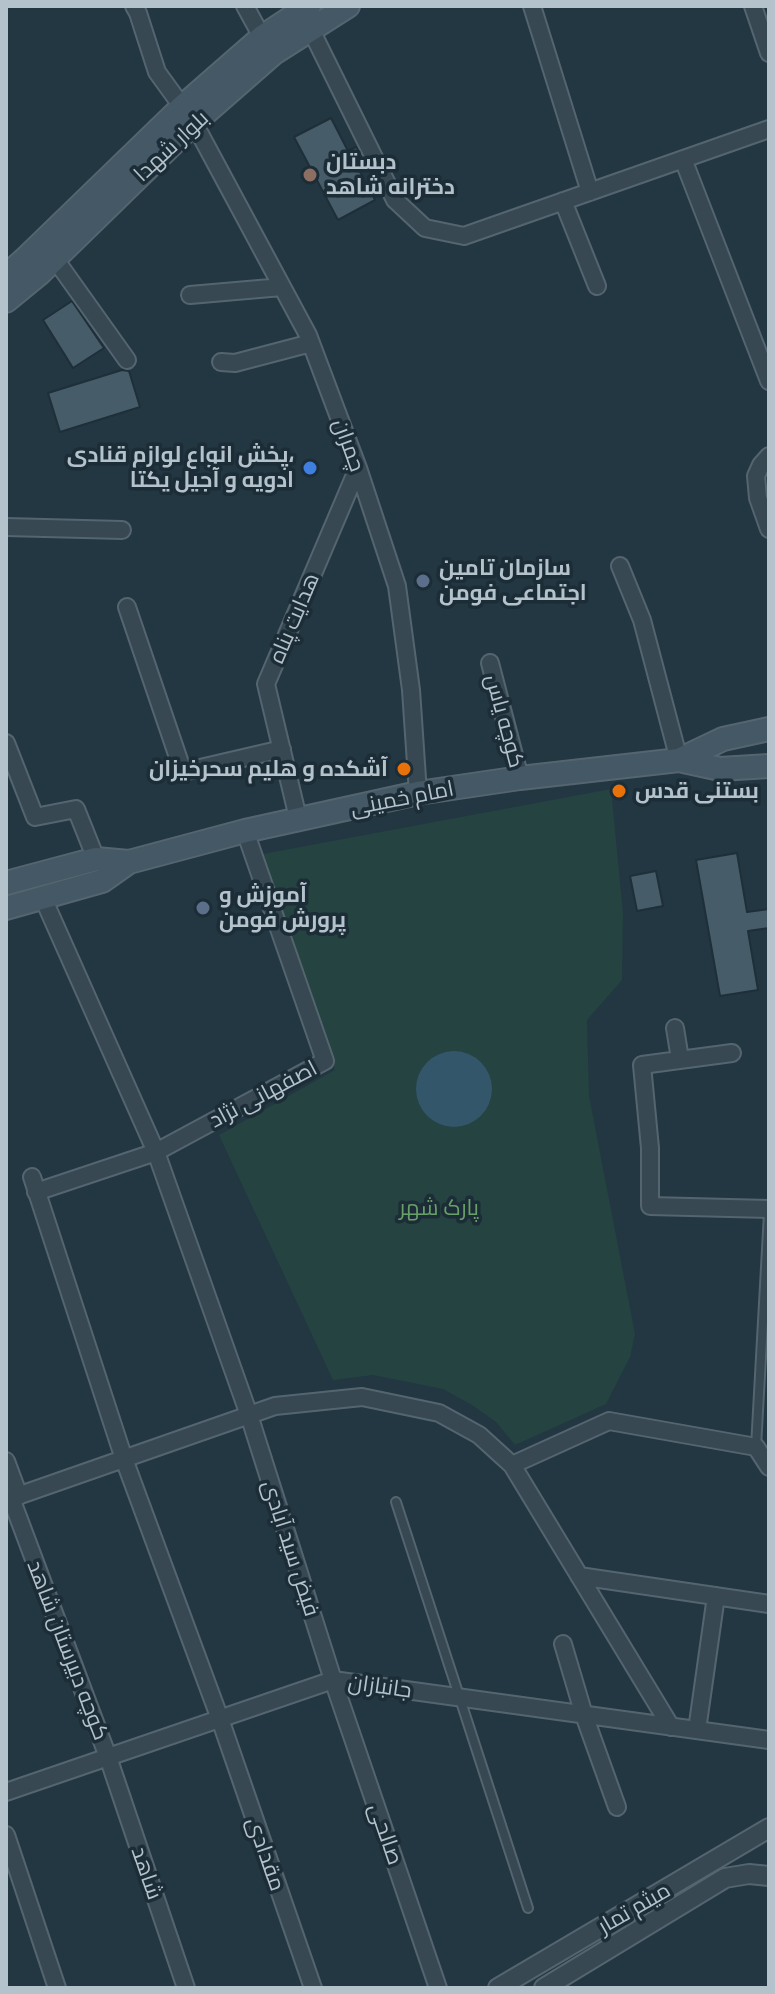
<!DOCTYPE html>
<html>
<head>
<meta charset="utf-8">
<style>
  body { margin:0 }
  #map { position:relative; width:775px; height:1994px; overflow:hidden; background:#223742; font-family:"Exo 2",sans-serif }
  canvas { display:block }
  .frame { position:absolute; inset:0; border:8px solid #b4c2cc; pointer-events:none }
</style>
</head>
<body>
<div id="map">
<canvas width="775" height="1994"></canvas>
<div class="frame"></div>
</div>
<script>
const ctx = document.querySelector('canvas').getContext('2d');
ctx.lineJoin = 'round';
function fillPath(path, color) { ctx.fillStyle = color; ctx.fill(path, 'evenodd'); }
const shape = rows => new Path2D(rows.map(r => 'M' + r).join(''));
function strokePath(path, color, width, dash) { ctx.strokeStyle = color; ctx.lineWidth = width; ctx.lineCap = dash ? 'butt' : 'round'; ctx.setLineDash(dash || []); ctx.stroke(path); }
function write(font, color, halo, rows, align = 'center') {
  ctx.font = font + ' "Exo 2",Cairo,sans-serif'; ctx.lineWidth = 7; ctx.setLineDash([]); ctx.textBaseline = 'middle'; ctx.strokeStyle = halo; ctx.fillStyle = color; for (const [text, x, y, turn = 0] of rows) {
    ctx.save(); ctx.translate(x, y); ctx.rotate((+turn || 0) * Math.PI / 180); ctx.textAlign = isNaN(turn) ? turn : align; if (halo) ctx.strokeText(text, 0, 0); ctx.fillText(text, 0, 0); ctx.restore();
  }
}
fillPath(shape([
  [611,789,623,913,622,980,587,1020,589,1096,635,1334,630,1357,606,1404,515,1445,496,1422,472,1405,443,1389,373,1375,333,1380,219,1135,335,1070,283,928,263,854]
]), '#254340');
fillPath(shape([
  '416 1089a38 38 0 1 1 76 0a38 38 0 1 1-76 0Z'
]), '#34566b');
const building = shape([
  [331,118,348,151,356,147,358,149,365,164,358,168,375,200,338,220,294,137,331,118],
  [72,301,104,348,73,368,43,320,72,301],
  [122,370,129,371,140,407,60,432,48,393,122,370],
  [737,853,747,912,769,909,769,928,748,931,758,990,720,996,696,860,737,853],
  [656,871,663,906,637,911,630,876,656,871]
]);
fillPath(building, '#465d69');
strokePath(building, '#1e2f39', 2);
const service = shape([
  [756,1447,769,1213],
  [396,1502,528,1908]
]);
const minor = shape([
  [134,6,138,13,157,72,194,123,308,335,358,468,397,586,411,690,418,793],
  [245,6,262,37],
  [532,6,590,192],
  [753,6,769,53],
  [310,28,395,200,425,228,464,236,769,129],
  [683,159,769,381],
  [563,201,597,286],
  [55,259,127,360],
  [190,295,282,287],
  [221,362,235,363,311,343],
  [769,456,761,465,756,476,758,498,769,529],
  [6,527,122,530],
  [620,566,642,620,679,760],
  [127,607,183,772,282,749],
  [490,663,520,778],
  [6,743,35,817,76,809,96,859],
  [298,818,266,684,358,468],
  [43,898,156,1152,249,1415,333,1680,438,1988],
  [675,1028,680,1059],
  [732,1053,642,1065,650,1148,650,1206,769,1209],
  [32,1177,124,1459,220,1719,313,1988],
  [36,1192,156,1152,325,1061,245,831],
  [6,1461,19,1496],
  [512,1465,609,1421,756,1447,769,1467],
  [11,1498,108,1757,186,1988],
  [6,1500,275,1406,362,1397,439,1413,479,1435,512,1465,671,1727],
  [579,1576,769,1604],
  [563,1644,584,1715,617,1807],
  [697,1730,716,1596],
  [6,1792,333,1680,769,1740],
  [6,1835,57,1988]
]);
const tertiary = shape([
  [498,1988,769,1828],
  [544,1988,725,1878,749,1874,769,1876]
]);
const secondary = shape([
  [6,276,25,259,183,106,262,37,309,6],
  [6,301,39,274,194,123,274,53,348,6],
  [679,760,720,769,769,766],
  [6,883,96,859,129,862],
  [6,908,102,881,129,862,245,831,418,793,520,778,679,760,723,739,769,729]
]);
strokePath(service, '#55656f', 12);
strokePath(minor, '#55656f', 20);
strokePath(tertiary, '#55656f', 22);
strokePath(secondary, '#55656f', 26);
strokePath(service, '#374852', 8);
strokePath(minor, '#374852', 16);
strokePath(tertiary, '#374852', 18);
strokePath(secondary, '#445865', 22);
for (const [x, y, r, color] of [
  [310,175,8,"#8d6e63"],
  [310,468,8,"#3f7fe0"],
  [423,581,8,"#5c6f8a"],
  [404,769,8,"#e8710a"],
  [619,791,8,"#e8710a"],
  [203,908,8,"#5c6f8a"]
]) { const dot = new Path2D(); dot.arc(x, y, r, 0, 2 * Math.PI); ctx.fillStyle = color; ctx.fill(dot); strokePath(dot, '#1c2d37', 3); }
write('22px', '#b4c2cc', '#1c2d37', [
  ["بلوار شهدا",171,146,-43],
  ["چمران",349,445,70],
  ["هدایت پناه",294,618,-67],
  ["کوچه یاس",505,721,75],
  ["امام خمینی",402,798,-11],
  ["اصفهانی نژاد",263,1094,-28],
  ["فیض سید آبادی",291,1548,72],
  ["کوچه دبیرستان شاهد",68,1650,69],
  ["جانبازان",380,1686,8],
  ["صالحی",386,1834,71],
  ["مقدادی",266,1854,71],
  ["شاهد",147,1873,71],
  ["میثم تمار",634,1908,-30]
]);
write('bold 22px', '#b4c2cc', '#1c2d37', [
  ["دبستان",326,162],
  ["دخترانه شاهد",326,187],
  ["پخش انواع لوازم قنادی،",294,455,"right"],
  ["ادویه و آجیل یکتا",294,480,"right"],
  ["سازمان تامین",439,568],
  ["اجتماعی فومن",439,593],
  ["آشکده و هلیم سحرخیزان",388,769,"right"],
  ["بستنی قدس",635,791],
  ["آموزش و",219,895],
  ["پرورش فومن",219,920]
], 'left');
write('22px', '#68a069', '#1c2d37', [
  ["پارک شهر",439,1208]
]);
</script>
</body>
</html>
